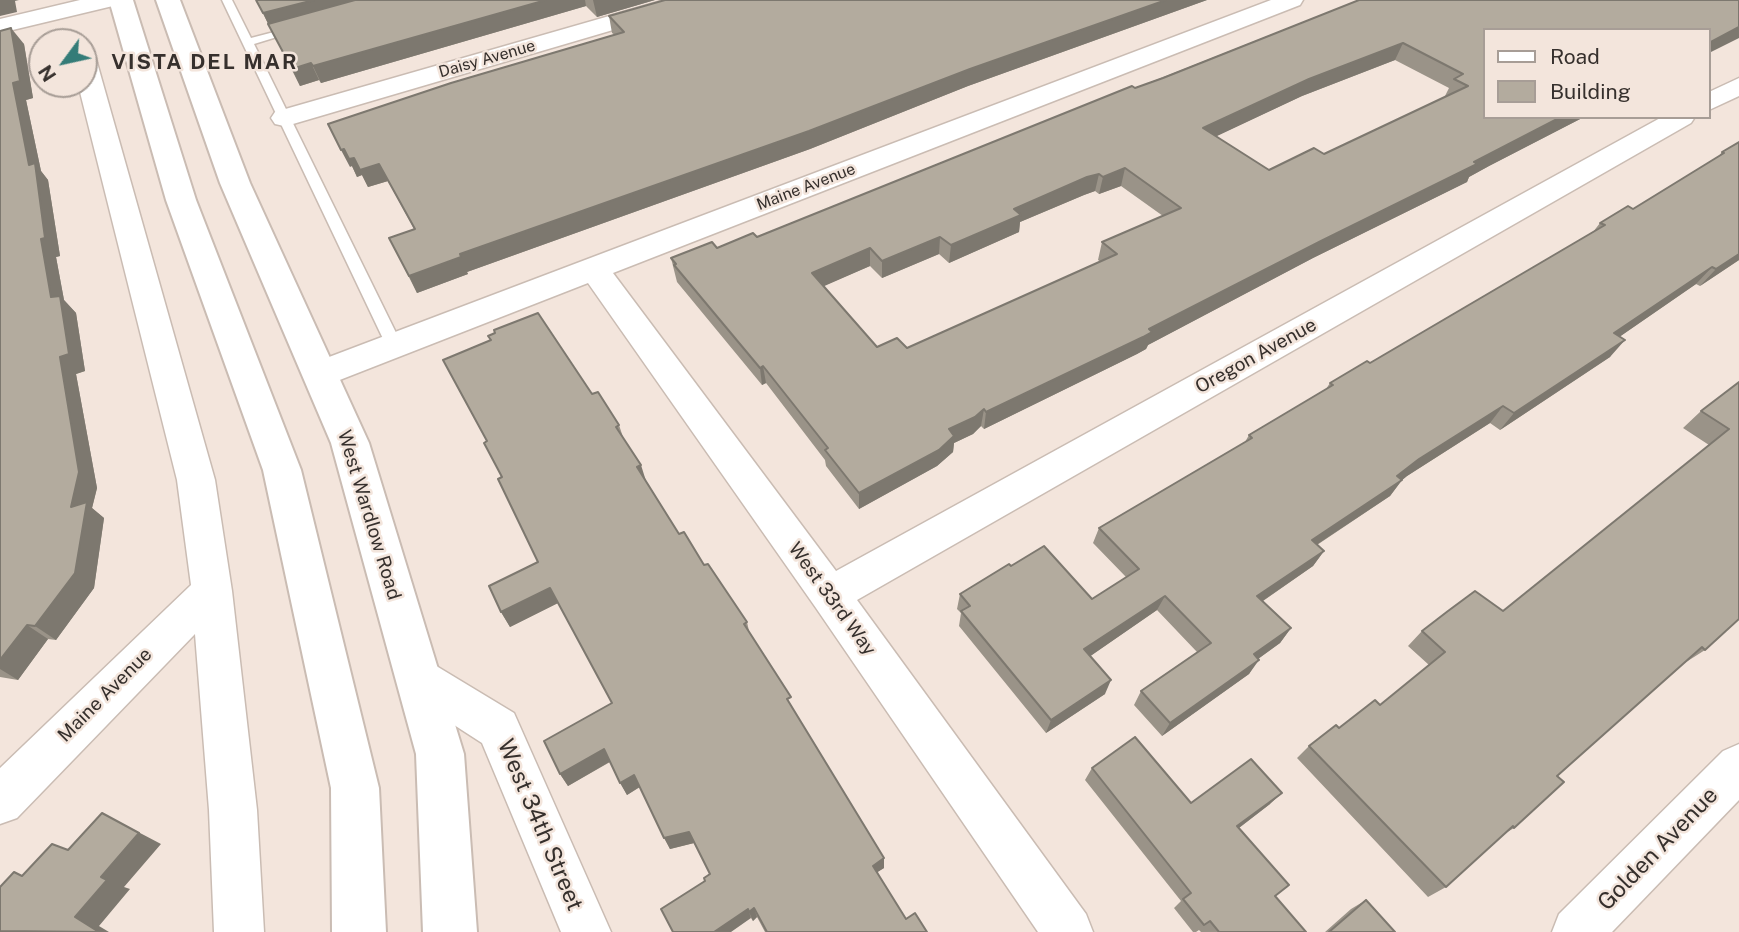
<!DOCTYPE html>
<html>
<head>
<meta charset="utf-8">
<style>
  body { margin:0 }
  #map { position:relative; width:1739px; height:932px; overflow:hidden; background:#f3e5dc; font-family:"Public Sans",sans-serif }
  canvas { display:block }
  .legend { position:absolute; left:1483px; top:28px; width:228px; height:91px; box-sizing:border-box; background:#f3e5dc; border:2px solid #a79d96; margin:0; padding:9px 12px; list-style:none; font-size:21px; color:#36302d }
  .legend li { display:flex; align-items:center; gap:14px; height:35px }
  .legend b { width:35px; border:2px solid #a79d96 }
  .north { position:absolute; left:28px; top:28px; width:70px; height:70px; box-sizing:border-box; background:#f3e5dc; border:2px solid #a79d96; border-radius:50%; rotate:237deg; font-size:19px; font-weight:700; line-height:28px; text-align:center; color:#36302d }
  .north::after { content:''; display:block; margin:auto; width:24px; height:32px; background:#347c78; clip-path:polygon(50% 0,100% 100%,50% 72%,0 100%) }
</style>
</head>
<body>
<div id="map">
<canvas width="1739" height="932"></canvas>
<ul class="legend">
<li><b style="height:9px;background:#fff"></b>Road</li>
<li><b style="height:19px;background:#b3ab9e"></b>Building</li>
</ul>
<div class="north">N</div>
</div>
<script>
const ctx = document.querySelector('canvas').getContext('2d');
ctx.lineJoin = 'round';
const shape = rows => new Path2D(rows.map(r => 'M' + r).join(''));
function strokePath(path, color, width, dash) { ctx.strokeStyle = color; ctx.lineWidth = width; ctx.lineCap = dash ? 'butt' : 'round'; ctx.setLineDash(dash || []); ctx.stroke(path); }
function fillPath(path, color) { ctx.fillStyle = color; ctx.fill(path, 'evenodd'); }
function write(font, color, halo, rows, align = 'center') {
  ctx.font = font + ' "Public Sans",sans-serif'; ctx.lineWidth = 5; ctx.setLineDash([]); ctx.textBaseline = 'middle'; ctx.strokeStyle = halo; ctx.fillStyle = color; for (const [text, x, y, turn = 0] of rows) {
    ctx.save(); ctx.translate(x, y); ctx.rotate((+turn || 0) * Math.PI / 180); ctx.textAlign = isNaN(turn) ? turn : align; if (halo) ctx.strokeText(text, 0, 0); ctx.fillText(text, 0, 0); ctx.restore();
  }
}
const service = shape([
  [222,0,232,0,251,38,297,26,303,29,254,44,402,345,400,349,394,351,386,345,222,0]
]);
const minor = shape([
  [80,0,120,0,117,5,0,33,0,19,80,0],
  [665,0,701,0,698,5,293,124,284,126,275,124,271,118,275,112,665,0],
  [1271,0,1303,0,1300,5,613,273,836,571,1662,117,1695,117,1691,123,857,600,1086,914,1093,932,1038,932,816,608,588,283,332,383,320,386,308,383,303,374,308,365,1271,0],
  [84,52,93,54,96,59,215,480,232,591,257,810,264,932,214,932,209,810,195,634,17,818,0,824,0,768,191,585,177,480,78,84,84,84,84,52],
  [1739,78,1739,96,1709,110,1709,92,1739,78],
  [418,658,433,664,514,713,611,932,561,932,482,743,403,692,396,678,403,664,418,658],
  [1739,744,1739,800,1612,932,1552,932,1559,914,1723,751,1739,744]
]);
const secondary = shape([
  [109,0,133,0,196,200,301,470,379,788,386,932,332,932,331,788,263,470,166,200,109,0],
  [156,0,180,0,250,183,369,443,464,754,477,932,423,932,416,754,331,443,220,183,156,0]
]);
strokePath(service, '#cabcb3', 3);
strokePath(minor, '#cabcb3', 3);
strokePath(secondary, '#cabcb3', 4);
fillPath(service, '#fff');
fillPath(minor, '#fff');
fillPath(secondary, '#fff');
fillPath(shape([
  [256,0,655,0,597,17,586,6,321,83,319,80,300,86],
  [666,0,1207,0,968,86,810,149,467,272,468,274,417,293,389,238,414,229,388,181,368,187,362,175,357,177,352,166,350,167,615,35,612,33,609,16],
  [1359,0,1739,0,1485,117,1584,117,1489,166,1469,177,1467,182,1313,258,1148,345,1146,349,1137,354,984,429,981,426,973,434,954,443,953,452,937,466,859,509,826,466,825,460,766,383,762,385,677,282,671,258,717,248,757,237],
  [1395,60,1449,88,1445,96,1446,97,1324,154,1269,170,1216,136,1302,96],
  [1121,186,1163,216,1102,242,1098,260,1101,262,907,348,877,347,823,286,870,266,882,278,939,254,949,263,1019,232,1020,222,1084,195,1095,191,1099,194],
  [0,31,24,44,33,98,26,100,41,171,48,180,60,256,56,257,64,300,76,313,85,371,76,374,97,488,92,508,104,518,94,588,56,640,48,639,18,680,0,677],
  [1739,142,1739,260,1700,286,1696,284,1619,337,1610,357,1500,430,1490,423,1407,476,1402,480,1390,496,1317,545,1324,551,1313,566,1263,601,1291,628,1280,643,1258,659,1249,674,1162,736,1134,705,1141,691,1197,652,1157,610,1090,656,1105,694,1046,733,959,626,961,613,957,609,960,594,1011,566,1092,599,1126,577,1093,543,1099,528,1245,442,1249,435,1326,389,1330,383,1370,363,1593,232,1600,223,1633,209,1718,157,1722,152],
  [490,340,592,394,619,425,623,437,646,481,679,534,704,565,747,622,749,631,792,707,884,858,884,868,877,872,906,919,927,932,765,932,757,917,753,921,751,918,705,881,710,874,694,843,670,849,640,787,627,795,610,762,568,786,560,774,612,703,558,603,510,627,501,612,538,562,487,442,443,360],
  [1739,382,1705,650,1683,664,1557,776,1514,828,1504,834,1446,887,1428,897,1297,758,1309,746,1380,705,1429,665,1408,646,1422,631,1503,611,1709,445,1683,428,1701,411],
  [1092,768,1191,803,1270,804,1239,828,1275,896,1306,932,1201,932,1199,930,1196,932,1193,932,1174,908,1181,901,1085,780],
  [1366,900,1395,932,1325,932,1351,909]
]), '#9a9388');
fillPath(shape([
  [0,0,19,0,15,1,17,12,0,16],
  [314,0,384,0,271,30,263,13],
  [546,0,585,0,586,6,321,83,313,66],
  [593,0,655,0,597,17],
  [1166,0,1207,0,968,86,810,149,467,272,468,274,417,293,409,276,460,254,970,69],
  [1739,27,1739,38,1709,53,1709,43],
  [11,28,24,44,33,98,26,100,41,171,48,180,60,256,56,257,64,300,76,313,85,371,76,374,97,488,92,508,104,518,94,588,56,640,35,626,71,507,60,357,29,165,13,83],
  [1403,43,1395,60,1302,96,1198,145,1203,128,1309,79],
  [311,63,319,80,300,86,292,69],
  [1561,117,1584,117,1489,166,1469,177,1467,182,1313,258,1148,345,1146,349,1137,354,984,429,986,412,1149,329],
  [344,149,354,158,379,164,388,181,368,187,362,175,357,177,352,166,350,167,341,150],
  [1125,168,1121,186,1099,194,1103,177],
  [1099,174,1095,191,1084,195,1020,222,1019,232,949,263,951,245,1014,209,1087,177],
  [940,237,939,254,882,278,882,261],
  [870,248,870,266,813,291,812,273],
  [1739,254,1739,260,1700,286,1716,269],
  [1712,267,1696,284,1599,351,1614,333],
  [1625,340,1610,357,1500,430,1514,413],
  [763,366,766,383,762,385,760,368],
  [1503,406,1490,423,1407,476,1401,481,1402,480,1390,496,1301,555,1312,540,1419,459],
  [984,409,981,426,973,434,954,443,953,452,937,466,859,509,859,493,949,429],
  [641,465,646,481,637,467],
  [1324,551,1313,566,1248,611,1257,596],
  [550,588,558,603,510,627,501,612],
  [1165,596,1157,610,1079,664,1084,649],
  [27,625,48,639,18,680,0,669,0,660],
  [1291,628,1280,643,1244,669,1254,654],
  [1259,660,1249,674,1162,736,1170,723],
  [1111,680,1105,694,1046,733,1051,720],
  [604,749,611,761,568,786,560,774],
  [634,775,641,786,627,795,620,783],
  [1282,793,1270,804,1227,837,1237,826],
  [102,813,161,844,124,887,130,889,99,926,109,932,99,932,75,917,101,877],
  [689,832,694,843,670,849,664,838],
  [884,858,884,868,873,875,873,866],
  [754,908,757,917,753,921,749,912],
  [748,909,751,918,731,932,714,932]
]), '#7d786f');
const building = shape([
  [256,0,314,0,263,13,256,0],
  [355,0,546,0,313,66,311,63,292,69,268,24,355,0],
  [665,0,1166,0,970,69,809,131,460,254,461,257,409,276,389,238,415,229,379,164,360,170,354,158,349,159,344,149,341,150,328,124,451,83,624,32,609,16,665,0],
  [1359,0,1739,0,1739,27,1709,43,1709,30,1485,30,1485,117,1561,117,1474,162,1477,164,1321,241,1149,329,1152,332,1143,337,986,412,984,409,975,417,949,429,954,436,939,450,859,493,825,450,828,448,763,366,760,368,674,265,676,264,671,258,712,242,717,248,753,233,757,237,1132,86,1135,88,1163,78,1359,0],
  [1403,43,1463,74,1454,79,1468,86,1324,154,1314,148,1269,170,1203,128,1309,79,1403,43],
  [1125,168,1181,208,1102,242,1117,254,907,348,897,338,877,347,812,273,870,248,882,261,940,237,951,245,1021,215,1014,209,1087,177,1099,174,1103,177,1125,168],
  [11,28,20,81,13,83,29,165,35,163,45,238,41,239,51,297,60,296,69,354,60,357,79,472,71,507,87,502,75,573,35,626,27,625,0,660,0,31,11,28],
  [1739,142,1739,254,1716,269,1712,267,1614,333,1625,340,1514,413,1503,406,1419,459,1397,476,1402,480,1312,540,1324,551,1257,596,1291,628,1254,654,1259,660,1170,723,1141,691,1211,643,1165,596,1084,649,1111,680,1051,720,961,611,970,606,960,594,1009,564,1011,566,1044,546,1092,599,1139,569,1099,528,1252,438,1249,435,1333,385,1330,383,1367,361,1370,363,1605,225,1600,223,1628,206,1633,209,1724,153,1722,152,1739,142],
  [538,313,592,394,598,392,619,425,616,427,641,465,637,467,679,534,684,532,704,565,708,564,747,622,744,624,791,697,787,699,884,858,873,866,906,919,915,913,927,932,767,932,754,908,749,912,748,909,714,932,673,932,661,909,705,881,704,878,710,874,689,832,664,838,634,775,620,783,604,749,560,774,544,741,612,703,550,588,501,612,489,586,538,562,498,479,502,477,484,443,487,441,443,360,491,340,488,336,495,333,494,330,538,313],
  [1739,382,1739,619,1705,650,1702,647,1557,776,1564,782,1514,828,1513,826,1446,887,1309,746,1336,725,1339,728,1375,700,1380,705,1445,652,1422,631,1448,611,1475,591,1503,611,1729,429,1701,411,1739,382],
  [1135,737,1191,803,1251,759,1282,793,1237,826,1289,885,1275,896,1306,932,1219,932,1210,921,1204,925,1183,899,1191,893,1092,768,1135,737],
  [102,813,139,833,101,877,107,880,75,917,99,932,0,931,0,887,14,872,22,876,52,844,68,850,102,813],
  [1366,900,1395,932,1329,932,1366,900]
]);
fillPath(building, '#b3ab9e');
strokePath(building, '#7d786f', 2);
write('16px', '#36302d', '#f3e5dc', [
  ["Daisy Avenue",487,59,-16],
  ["Maine Avenue",806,187,-21]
]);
write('19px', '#36302d', '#f3e5dc', [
  ["Oregon Avenue",1256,356,-29],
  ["West Wardlow Road",369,515,73],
  ["West 33rd Way",832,599,54],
  ["Maine Avenue",105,695,-45]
]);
ctx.letterSpacing = '2px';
write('bold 21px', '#36302d', '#f3e5dc', [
  ["VISTA DEL MAR",205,63]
]);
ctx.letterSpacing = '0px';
write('23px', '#36302d', '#f3e5dc', [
  ["West 34th Street",540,825,67],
  ["Golden Avenue",1658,849,-46]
]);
</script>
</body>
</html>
